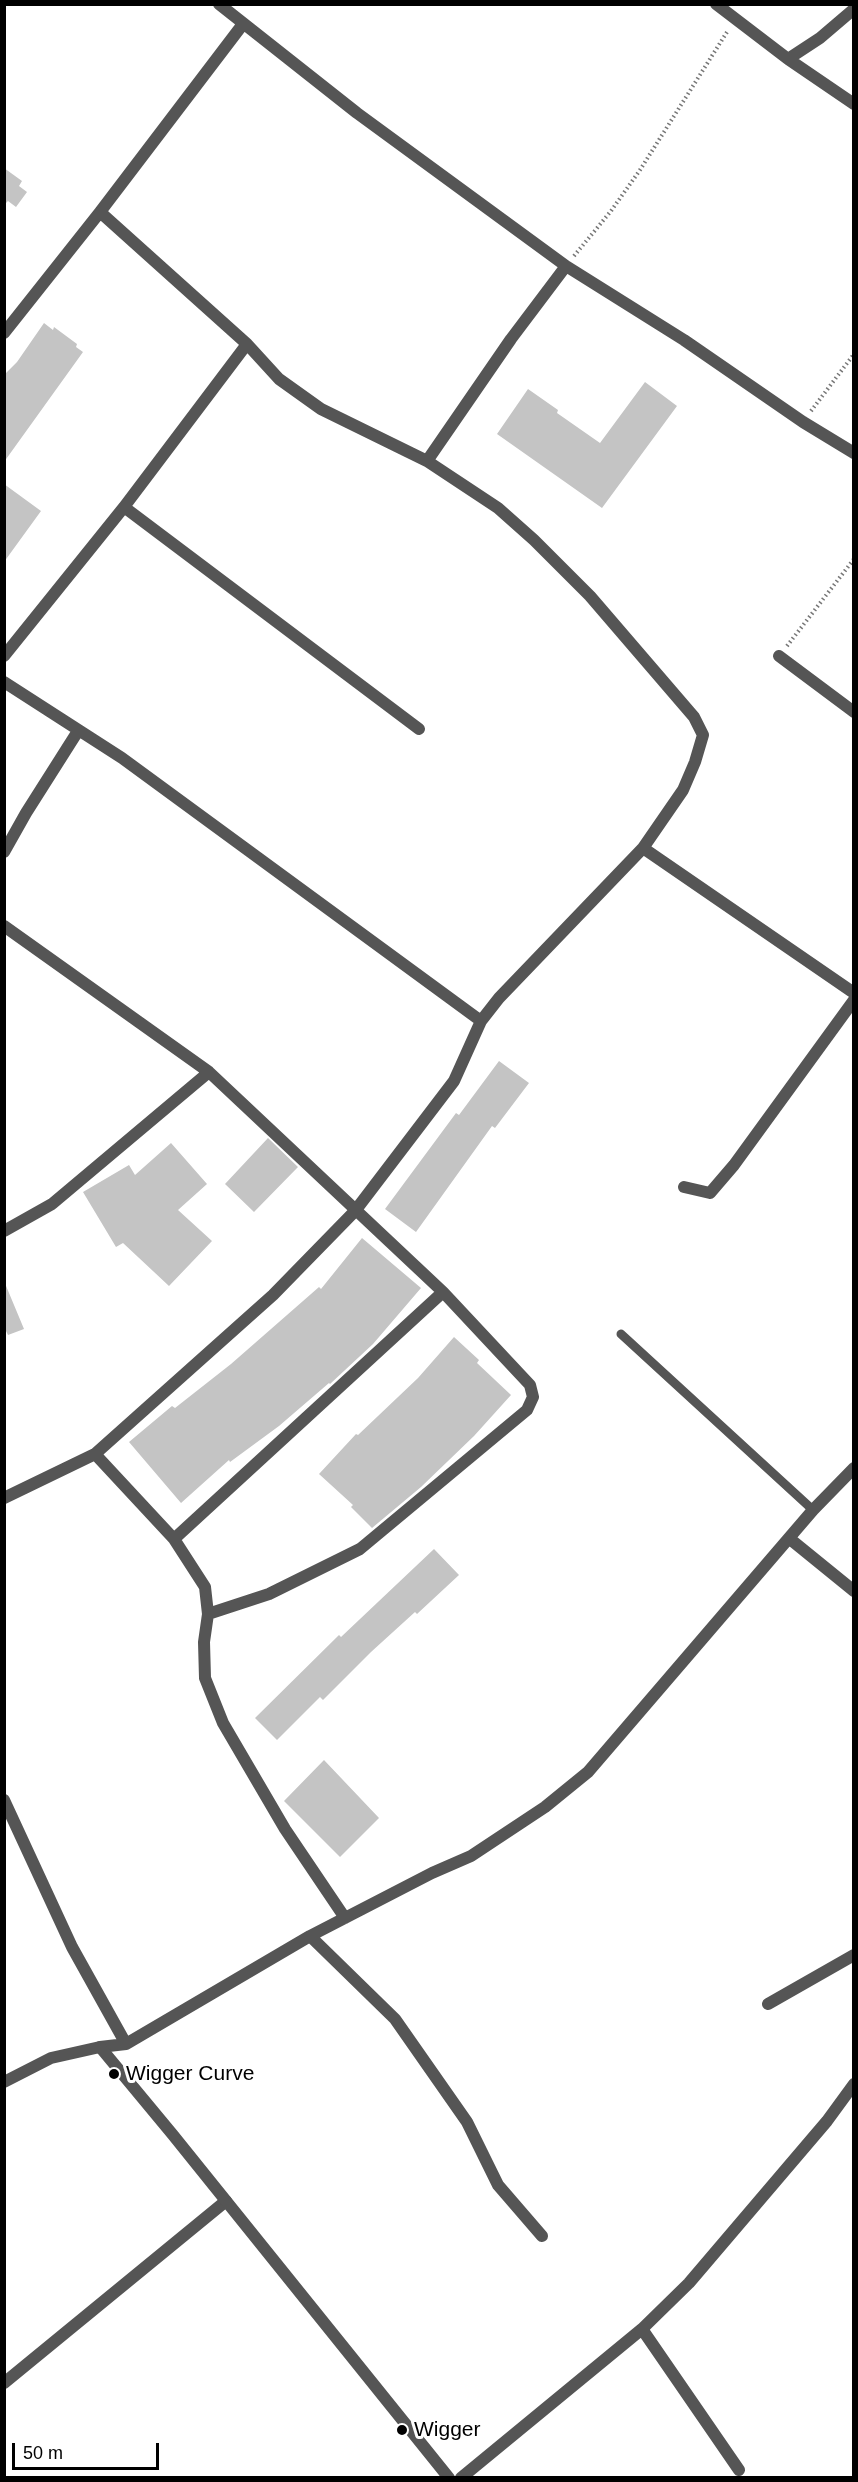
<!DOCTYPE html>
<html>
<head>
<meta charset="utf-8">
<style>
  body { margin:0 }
  #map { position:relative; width:858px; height:2482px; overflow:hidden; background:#fff; font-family:Arial,sans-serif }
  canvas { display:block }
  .frame { position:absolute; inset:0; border:6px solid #000; pointer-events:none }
  .scale { position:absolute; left:12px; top:2443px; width:147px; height:27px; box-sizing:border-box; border:3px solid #000; border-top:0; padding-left:8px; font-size:18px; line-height:21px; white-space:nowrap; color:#000; -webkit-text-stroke:4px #fff; paint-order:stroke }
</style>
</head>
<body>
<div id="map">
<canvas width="858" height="2482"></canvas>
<div class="frame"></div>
<div class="scale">50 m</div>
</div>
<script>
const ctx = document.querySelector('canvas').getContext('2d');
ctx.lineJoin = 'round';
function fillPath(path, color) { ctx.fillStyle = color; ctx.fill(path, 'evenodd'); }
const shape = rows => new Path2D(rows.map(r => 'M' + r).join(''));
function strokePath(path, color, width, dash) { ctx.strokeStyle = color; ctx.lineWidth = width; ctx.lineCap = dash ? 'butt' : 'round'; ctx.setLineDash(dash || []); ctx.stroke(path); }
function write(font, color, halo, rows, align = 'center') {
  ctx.font = font + ' Arial,sans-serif'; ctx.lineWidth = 6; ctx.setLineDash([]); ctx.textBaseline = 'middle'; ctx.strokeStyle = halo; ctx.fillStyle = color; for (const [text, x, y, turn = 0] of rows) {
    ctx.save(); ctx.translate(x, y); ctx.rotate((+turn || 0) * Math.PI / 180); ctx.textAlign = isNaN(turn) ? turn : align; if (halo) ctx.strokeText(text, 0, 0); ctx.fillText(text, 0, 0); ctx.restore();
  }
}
fillPath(shape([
  [4,168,22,181,19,186,27,192,16,207,8,201,4,205],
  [44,323,53,330,54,327,77,344,76,347,83,352,4,462,4,375,17,362],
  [645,382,677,406,602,508,497,434,528,389,558,410,557,413,600,443],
  [4,484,41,511,4,562],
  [499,1061,529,1083,495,1128,492,1126,416,1232,385,1209,456,1113,459,1115],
  [268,1138,298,1167,254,1212,225,1184],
  [171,1143,207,1184,178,1210,212,1241,169,1286,123,1243,116,1247,83,1192,129,1165,135,1175],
  [362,1238,421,1288,373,1344,330,1384,329,1383,279,1426,230,1462,229,1460,181,1503,129,1442,172,1406,175,1408,231,1364,319,1287,321,1289],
  [4,1281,24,1329,8,1335,4,1327],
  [454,1337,479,1360,477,1363,511,1395,474,1436,421,1487,372,1528,351,1507,353,1505,319,1474,356,1434,358,1435,418,1378],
  [434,1549,459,1575,417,1614,415,1612,371,1652,323,1700,320,1697,277,1740,255,1718,339,1635,341,1637],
  [324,1760,379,1818,340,1857,284,1801]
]), '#c4c4c4');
strokePath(shape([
  [574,256,611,211,640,170,727,32],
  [811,411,854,354],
  [787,646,854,559]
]), '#777', 4, [1.5, 3]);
strokePath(shape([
  [621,1334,813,1510]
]), '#555', 9);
strokePath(shape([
  [219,4,357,113,566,266,684,340,803,422,854,453],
  [716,4,788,59,854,104],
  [788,59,820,38,854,9],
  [4,333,100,212,243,24],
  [427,461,511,339,566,266],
  [124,507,419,729],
  [4,656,124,507,247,344],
  [779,656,854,712],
  [4,682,122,758,481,1021],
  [643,848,854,993],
  [4,852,26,813,78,731],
  [4,926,209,1072,443,1292,530,1385,533,1397,527,1410,360,1549,269,1594,208,1614],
  [684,1187,710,1193,734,1165,854,1000],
  [4,1231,52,1204,209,1072],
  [95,1454,174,1539,205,1587,208,1614,204,1642,205,1678,223,1723,285,1829,345,1918],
  [4,1498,95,1454,273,1295,355,1211,454,1081,481,1021,499,998,643,848,683,790,695,762,703,735,694,717,590,596,534,540,498,508,427,461,321,409,279,379,247,344,100,212],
  [174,1539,443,1292],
  [790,1539,854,1591],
  [4,1800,72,1947,126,2044],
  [310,1936,395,2019,467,2122,498,2185,542,2236],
  [768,2004,854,1955],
  [100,2047,126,2044,310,1936,432,1873,471,1856,545,1807,588,1772,813,1510,854,1468],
  [642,2329,739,2470],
  [4,2383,226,2201],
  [461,2478,642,2329,689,2283,827,2121,854,2084]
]), '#555', 12);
strokePath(shape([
  [4,2082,51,2058,100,2047,173,2135,449,2478]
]), '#555', 12);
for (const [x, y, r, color] of [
  [114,2074,6,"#000"],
  [402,2430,6,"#000"]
]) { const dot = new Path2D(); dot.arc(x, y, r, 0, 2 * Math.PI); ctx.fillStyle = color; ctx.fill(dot); strokePath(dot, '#fff', 2); }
write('21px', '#000', '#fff', [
  ["Wigger Curve",126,2074],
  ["Wigger",414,2430]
], 'left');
</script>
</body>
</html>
